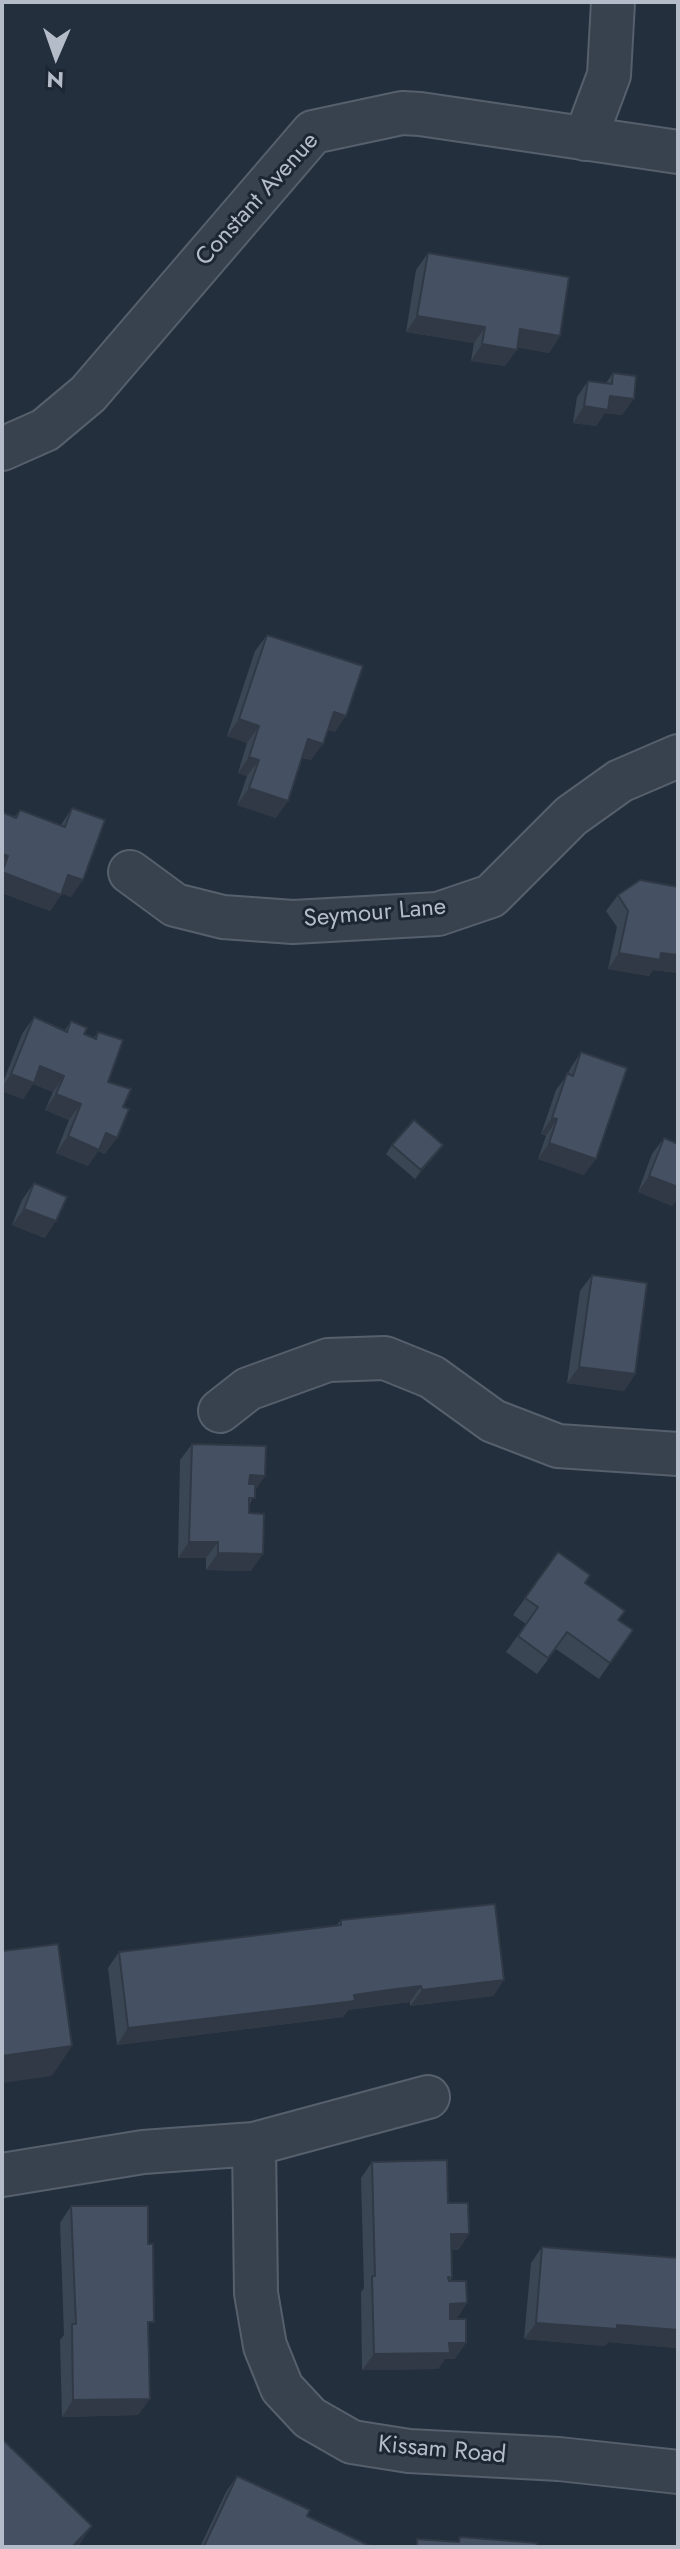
<!DOCTYPE html>
<html>
<head>
<meta charset="utf-8">
<style>
  body { margin:0 }
  #map { position:relative; width:680px; height:2549px; overflow:hidden; background:#242f3e; font-family:Jost,sans-serif }
  canvas { display:block }
  .frame { position:absolute; inset:0; border:4px solid #b4bcc9; pointer-events:none }
  .north { position:absolute; left:16px; top:16px; width:80px; height:80px; -webkit-text-stroke:6px #1d2633; paint-order:stroke; rotate:182deg; font-size:22px; font-weight:700; line-height:32px; text-align:center; color:#b4bcc9 }
  .north::after { content:''; display:block; margin:auto; width:28px; height:36px; background:#b4bcc9; clip-path:polygon(50% 0,100% 100%,50% 72%,0 100%) }
</style>
</head>
<body>
<div id="map">
<canvas width="680" height="2549"></canvas>
<div class="frame"></div>
<div class="north">N</div>
</div>
<script>
const ctx = document.querySelector('canvas').getContext('2d');
ctx.lineJoin = 'round';
const shape = rows => new Path2D(rows.map(r => 'M' + r).join(''));
function strokePath(path, color, width, dash) { ctx.strokeStyle = color; ctx.lineWidth = width; ctx.lineCap = dash ? 'butt' : 'round'; ctx.setLineDash(dash || []); ctx.stroke(path); }
function fillPath(path, color) { ctx.fillStyle = color; ctx.fill(path, 'evenodd'); }
function write(font, color, halo, rows, align = 'center') {
  ctx.font = font + ' Jost,sans-serif'; ctx.lineWidth = 6; ctx.setLineDash([]); ctx.textBaseline = 'middle'; ctx.strokeStyle = halo; ctx.fillStyle = color; for (const [text, x, y, turn = 0] of rows) {
    ctx.save(); ctx.translate(x, y); ctx.rotate((+turn || 0) * Math.PI / 180); ctx.textAlign = isNaN(turn) ? turn : align; if (halo) ctx.strokeText(text, 0, 0); ctx.fillText(text, 0, 0); ctx.restore();
  }
}
const minor = shape([
  [585,139,609,75,613,2],
  [2,449,45,430,88,394,313,132,402,113,420,114,678,152],
  [130,872,175,905,223,917,293,922,438,914,491,896,571,816,620,781,678,756],
  [220,1411,248,1389,328,1360,385,1358,432,1377,493,1421,558,1446,678,1454],
  [254,2144,256,2293,265,2346,282,2388,310,2418,352,2442,409,2451,559,2459,678,2472],
  [2,2175,143,2152,254,2144,428,2097]
]);
strokePath(minor, '#565f6c', 46);
strokePath(minor, '#38414e', 42);
fillPath(shape([
  [428,253,560,336,549,353,517,347,505,366,471,361,474,343,406,332,416,270],
  [613,373,622,415,605,413,596,426,573,423,577,397,588,381,606,383],
  [267,635,335,732,328,730,311,760,302,758,276,818,237,805,247,776,238,773,247,743,227,736,255,651],
  [72,808,71,897,62,893,50,911,2,893,2,812,14,817,20,810,61,825],
  [678,887,678,973,653,970,649,976,608,969,617,927,606,911,618,895],
  [34,1017,65,1030,71,1021,84,1034,94,1038,98,1032,108,1082,123,1107,105,1154,98,1151,88,1166,56,1153,69,1120,45,1110,53,1092,33,1084,23,1099,2,1091,2,1085,22,1034],
  [581,1052,584,1175,538,1159,546,1136,541,1134,556,1090,568,1074,570,1069],
  [664,1138,678,1144,678,1198,672,1206,638,1192,652,1154],
  [392,1145,443,1145,415,1179,386,1154],
  [34,1183,45,1238,12,1225,22,1200],
  [592,1275,635,1374,624,1391,567,1383,580,1291],
  [192,1444,265,1476,255,1490,249,1507,251,1571,206,1570,206,1558,178,1558,180,1460],
  [558,1552,619,1620,633,1630,599,1679,556,1649,537,1674,506,1652,526,1624,513,1615],
  [341,1920,504,1980,493,1996,410,2006,410,2002,348,2010,343,2017,117,2045,108,1968,119,1952,337,1925],
  [372,2162,448,2203,469,2234,458,2250,452,2250,452,2278,450,2281,467,2303,456,2319,455,2359,445,2359,438,2369,362,2370,361,2292,364,2288,361,2178],
  [71,2206,148,2331,138,2415,62,2417,60,2340,64,2335,60,2223],
  [542,2247,678,2258,678,2350,676,2350,677,2348,608,2342,605,2346,524,2339,531,2263],
  [237,2476,307,2516,372,2547,200,2547,226,2492]
]), '#3b4654');
fillPath(shape([
  [417,316,485,327,474,343,406,332],
  [520,329,560,336,549,353,508,346],
  [482,344,517,350,505,366,471,361],
  [610,396,634,399,622,415,605,413,596,426,573,423,584,406],
  [334,712,346,716,335,732,322,728],
  [239,719,259,726,247,743,227,736],
  [308,739,323,744,311,760,297,756],
  [249,757,259,760,247,776,238,773],
  [249,788,288,801,276,818,237,805],
  [2,854,8,856,2,864],
  [2,872,61,895,50,911,2,893],
  [68,875,83,880,71,897,57,892],
  [619,953,661,953,678,955,678,973,653,970,649,976,608,969],
  [40,1066,64,1076,53,1092,33,1084,23,1099,2,1091,2,1087,11,1074],
  [56,1094,81,1104,69,1120,45,1110],
  [552,1118,557,1119,546,1136,541,1134],
  [106,1133,117,1138,105,1154,98,1151,88,1166,56,1153,68,1136],
  [549,1143,596,1159,584,1175,538,1159],
  [443,1145,437,1154,415,1179,421,1170],
  [649,1176,678,1187,678,1198,672,1206,638,1192],
  [24,1209,56,1221,45,1238,12,1225],
  [579,1367,635,1374,624,1391,567,1383],
  [250,1475,265,1476,254,1492,238,1491],
  [189,1542,218,1542,206,1558,178,1558],
  [218,1553,263,1554,251,1571,206,1570],
  [504,1980,493,1996,410,2006,422,1990],
  [421,1986,410,2002,348,2010,343,2017,117,2045,128,2028,354,1995],
  [72,2046,52,2076,2,2083,2,2056],
  [451,2234,469,2234,458,2250,440,2250],
  [467,2303,456,2320,439,2320,450,2304],
  [536,2323,617,2325,678,2330,678,2346,677,2348,608,2342,605,2346,524,2339],
  [449,2343,466,2343,455,2359,445,2359,438,2369,362,2370,374,2354],
  [150,2399,138,2415,62,2417,73,2400],
  [92,2526,78,2547,72,2547]
]), '#303945');
const building = shape([
  [428,253,569,277,560,336,520,329,517,350,482,344,485,327,417,316,428,253],
  [613,373,636,376,634,399,610,396,608,410,584,406,588,381,612,384,613,373],
  [267,635,363,666,346,716,334,712,323,744,308,739,288,801,249,788,259,760,249,757,259,726,239,719,267,635],
  [72,808,105,820,83,880,68,875,61,895,2,872,8,856,2,854,2,812,16,818,20,810,65,827,72,808],
  [640,880,678,887,678,955,661,953,660,960,619,953,628,911,618,895,640,880],
  [34,1017,67,1032,71,1021,87,1028,84,1034,96,1039,98,1032,123,1040,108,1082,131,1089,123,1107,129,1109,117,1138,106,1133,99,1150,68,1136,81,1104,56,1094,64,1076,40,1066,34,1083,11,1074,34,1017],
  [581,1052,627,1068,596,1159,549,1143,557,1119,552,1118,567,1073,573,1076,581,1052],
  [414,1120,443,1145,421,1170,392,1145,414,1120],
  [664,1138,678,1144,678,1187,649,1176,664,1138],
  [34,1183,67,1197,56,1221,24,1209,34,1183],
  [592,1275,647,1283,635,1374,579,1367,592,1275],
  [192,1444,266,1446,265,1476,250,1475,249,1484,255,1484,255,1498,249,1498,249,1513,264,1514,263,1554,218,1553,218,1542,189,1542,192,1444],
  [558,1552,590,1575,585,1583,625,1611,618,1620,633,1630,610,1663,567,1632,548,1658,518,1636,538,1607,525,1598,558,1552],
  [495,1904,504,1980,422,1990,421,1986,389,1990,354,1995,355,2001,128,2028,119,1952,341,1925,341,1920,495,1904],
  [58,1944,72,2046,2,2056,2,1951,58,1944],
  [447,2160,448,2203,468,2203,469,2234,451,2234,452,2278,448,2277,449,2281,466,2281,467,2303,450,2304,450,2319,466,2319,466,2343,449,2343,450,2353,374,2354,372,2276,375,2276,372,2162,447,2160],
  [71,2206,148,2206,148,2244,153,2244,154,2322,148,2322,150,2399,73,2400,72,2324,76,2324,71,2206],
  [542,2247,678,2258,678,2330,617,2325,617,2329,536,2323,542,2247],
  [2,2439,92,2526,72,2547,2,2547,2,2439],
  [237,2476,310,2510,307,2516,372,2547,208,2547,204,2546,237,2476],
  [460,2537,537,2543,536,2547,417,2547,417,2539,459,2542,460,2537]
]);
fillPath(building, '#455162');
strokePath(building, '#303945', 2);
write('24px', '#b4bcc9', '#1d2633', [
  ["Constant Avenue",258,200,-48],
  ["Seymour Lane",375,914,-5],
  ["Kissam Road",442,2451,5]
]);
</script>
</body>
</html>
